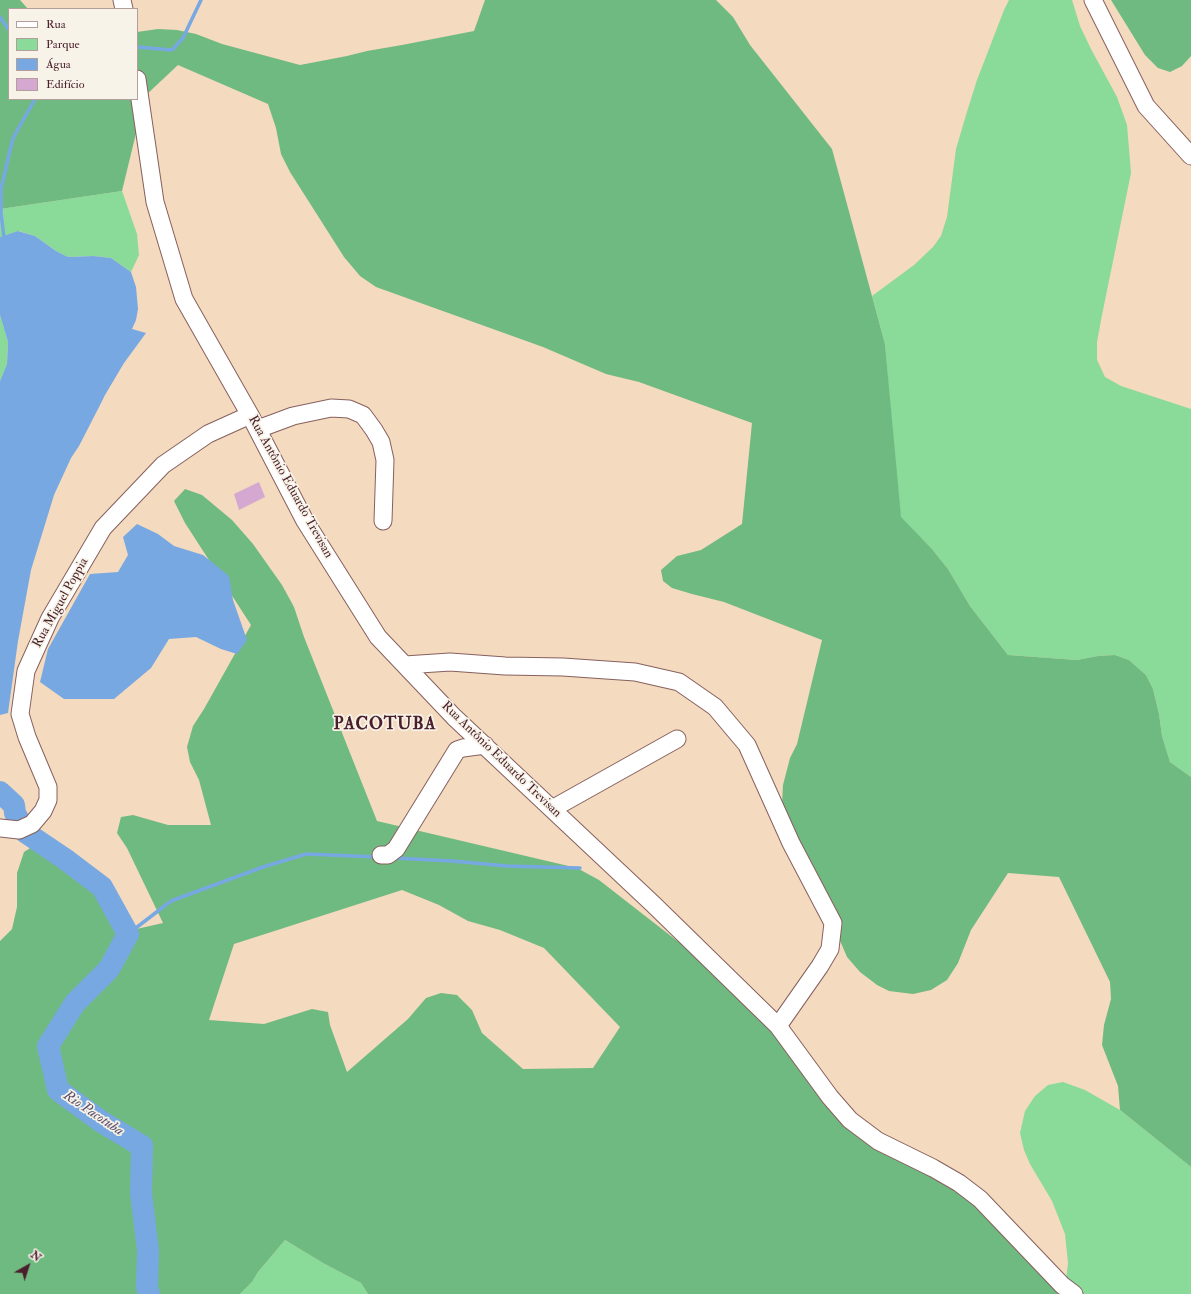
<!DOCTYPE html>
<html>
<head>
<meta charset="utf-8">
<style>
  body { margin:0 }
  #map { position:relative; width:1191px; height:1294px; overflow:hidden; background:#f4dabe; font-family:"IM FELL Double Pica",serif }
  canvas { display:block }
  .legend { position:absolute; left:8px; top:8px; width:130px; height:92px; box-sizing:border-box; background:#f7f3e8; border:1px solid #b29e9c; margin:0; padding:5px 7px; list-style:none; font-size:12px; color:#4a1f2b }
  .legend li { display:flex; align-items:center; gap:8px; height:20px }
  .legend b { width:20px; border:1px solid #b29e9c }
  .north { position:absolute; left:8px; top:1246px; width:40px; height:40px; -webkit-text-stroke:3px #f7f3e8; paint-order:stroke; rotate:39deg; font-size:11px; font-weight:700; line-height:16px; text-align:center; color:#4a1f2b }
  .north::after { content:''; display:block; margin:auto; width:14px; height:18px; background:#4a1f2b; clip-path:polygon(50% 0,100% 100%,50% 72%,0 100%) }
</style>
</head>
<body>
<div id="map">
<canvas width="1191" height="1294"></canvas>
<ul class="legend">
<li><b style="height:5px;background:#fff"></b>Rua</li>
<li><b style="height:11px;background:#8ada99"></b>Parque</li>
<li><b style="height:11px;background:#77a8e2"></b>Água</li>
<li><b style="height:11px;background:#d5a8d2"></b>Edifício</li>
</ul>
<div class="north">N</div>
</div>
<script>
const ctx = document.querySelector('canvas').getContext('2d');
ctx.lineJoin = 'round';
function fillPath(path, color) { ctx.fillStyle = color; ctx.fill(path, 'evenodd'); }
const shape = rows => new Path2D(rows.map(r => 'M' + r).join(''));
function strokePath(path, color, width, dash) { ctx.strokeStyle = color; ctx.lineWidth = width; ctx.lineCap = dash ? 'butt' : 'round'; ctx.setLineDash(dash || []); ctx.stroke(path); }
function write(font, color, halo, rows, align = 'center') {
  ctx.font = font + ' "IM FELL Double Pica",serif'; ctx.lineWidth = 3.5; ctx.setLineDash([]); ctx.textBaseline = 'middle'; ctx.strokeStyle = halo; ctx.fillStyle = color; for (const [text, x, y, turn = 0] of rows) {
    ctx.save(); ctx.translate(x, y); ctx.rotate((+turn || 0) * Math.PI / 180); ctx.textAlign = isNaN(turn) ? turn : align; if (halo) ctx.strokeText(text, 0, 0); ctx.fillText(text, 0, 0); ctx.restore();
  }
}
fillPath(shape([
  [1009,0,1072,0,1080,26,1091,49,1117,97,1127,125,1131,173,1102,315,1097,342,1097,360,1105,377,1121,386,1191,409,1191,777,1170,762,1162,736,1159,714,1153,689,1146,675,1129,660,1115,655,1098,656,1077,660,1008,655,970,606,948,569,932,549,900,517,885,344,872,296,914,265,933,247,941,236,947,217,956,149,966,115,977,80,1004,10],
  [122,191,137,234,139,255,131,272,111,258,94,256,68,257,56,251,35,236,19,231,0,237,0,209],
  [0,315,8,342,7,364,0,381],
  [1063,1082,1085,1090,1120,1110,1191,1167,1191,1294,1082,1294,1066,1280,1068,1263,1065,1234,1052,1201,1030,1164,1024,1150,1020,1133,1025,1111,1035,1096,1048,1085],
  [285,1240,323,1263,361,1283,368,1294,240,1294,252,1282,258,1272]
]), '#8ada99');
fillPath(shape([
  [0,0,20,0,28,9,9,9,9,99,137,99,137,32,158,29,177,30,196,34,222,44,300,65,347,56,367,51,402,45,474,31,485,0,716,0,733,17,750,45,832,149,885,344,901,517,932,549,948,569,970,606,1008,655,1077,660,1098,656,1115,655,1129,660,1146,675,1153,689,1159,714,1162,736,1170,762,1191,777,1191,1167,1120,1110,1118,1086,1102,1045,1104,1025,1111,999,1110,982,1059,877,1008,873,971,930,958,963,947,980,931,990,913,994,889,991,877,985,860,972,847,957,782,804,783,785,790,758,797,744,822,640,724,602,692,594,672,588,663,581,661,570,677,556,701,550,742,524,752,423,639,382,606,374,543,347,376,287,360,276,344,257,290,172,281,154,276,128,268,104,178,65,145,96,122,191,0,209],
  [1111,0,1191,0,1191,56,1182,66,1170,72,1158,68,1145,55],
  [185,489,202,495,232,520,253,544,282,585,294,607,304,637,377,821,577,868,599,880,694,954,757,1013,843,1120,972,1198,1082,1294,368,1294,361,1283,323,1263,285,1240,258,1272,252,1282,240,1294,0,1294,0,941,12,929,17,907,17,873,24,852,35,845,56,849,80,868,91,883,99,901,119,933,163,923,127,848,117,833,121,817,133,815,168,825,211,825,199,780,190,762,187,747,193,726,204,709,251,625,185,523,174,501],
  [402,890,439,905,468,921,500,930,544,948,620,1027,593,1068,523,1069,482,1033,472,1010,457,995,441,993,426,998,408,1019,347,1072,330,1025,328,1012,312,1009,264,1024,209,1020,234,944]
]), '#6fba81');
fillPath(shape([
  [18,231,35,236,56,251,68,257,94,256,111,258,131,272,136,287,138,309,136,320,132,329,146,333,124,363,105,395,98,409,79,446,71,458,54,495,31,570,18,641,8,713,0,715,0,381,7,364,8,342,0,315,0,237],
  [137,524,158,534,174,546,203,555,229,576,233,600,247,640,237,654,221,649,196,637,169,639,151,668,114,699,64,699,40,682,48,649,90,574,118,572,128,555,123,537]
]), '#77a8e2');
strokePath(shape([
  [0,17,9,30],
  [137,47,172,50,183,38,201,0],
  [4,238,1,213,1,189,13,138,35,99],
  [394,858,452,861,507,866,580,868],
  [128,934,171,901,263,867,306,854,378,857]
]), '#77a8e2', 3.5);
strokePath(shape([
  [0,792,14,805,15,813,25,832,65,859,102,887,128,934,109,969,75,1003,48,1046,58,1090,102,1122,142,1146,141,1193,148,1250,147,1287,149,1294]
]), '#77a8e2', 22);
fillPath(shape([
  [259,482,265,497,239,510,234,494]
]), '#d5a8d2');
const minor = shape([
  [122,0,124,9],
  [1093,0,1146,106,1191,156],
  [137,79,155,202,184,299,250,415,305,521,378,637,454,717,653,904,778,1026,830,1097,850,1120,878,1141,933,1168,959,1183,980,1199,1062,1285,1074,1294],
  [258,429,293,416,331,408,349,409,363,415,374,430,381,442,385,460,383,521],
  [405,665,450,662,505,666,563,667,635,672,679,682,715,707,747,745,791,843,833,923,830,949,820,966,778,1026],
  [552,809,677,739],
  [0,828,19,830,32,824,43,811,48,800,48,787,27,737,20,714,26,671,50,618,103,528,163,465,208,434,250,415],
  [381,855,388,855,396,849,457,750,463,748,485,745]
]);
strokePath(minor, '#86605e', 19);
strokePath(minor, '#fff', 17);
write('13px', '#4a1f2b', '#f7f3e8', [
  ["Rua Antônio Eduardo Trevisan",290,487,61],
  ["Rua Miguel Poppia",61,603,-61],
  ["Rua Antônio Eduardo Trevisan",501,760,44]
]);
write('italic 14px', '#5a4f6b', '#f7f3e8', [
  ["Rio Pacotuba",93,1114,34]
]);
ctx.letterSpacing = '1px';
write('bold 17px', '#4a1f2b', '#f7f3e8', [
  ["PACOTUBA",385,725]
]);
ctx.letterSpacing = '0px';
</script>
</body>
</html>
